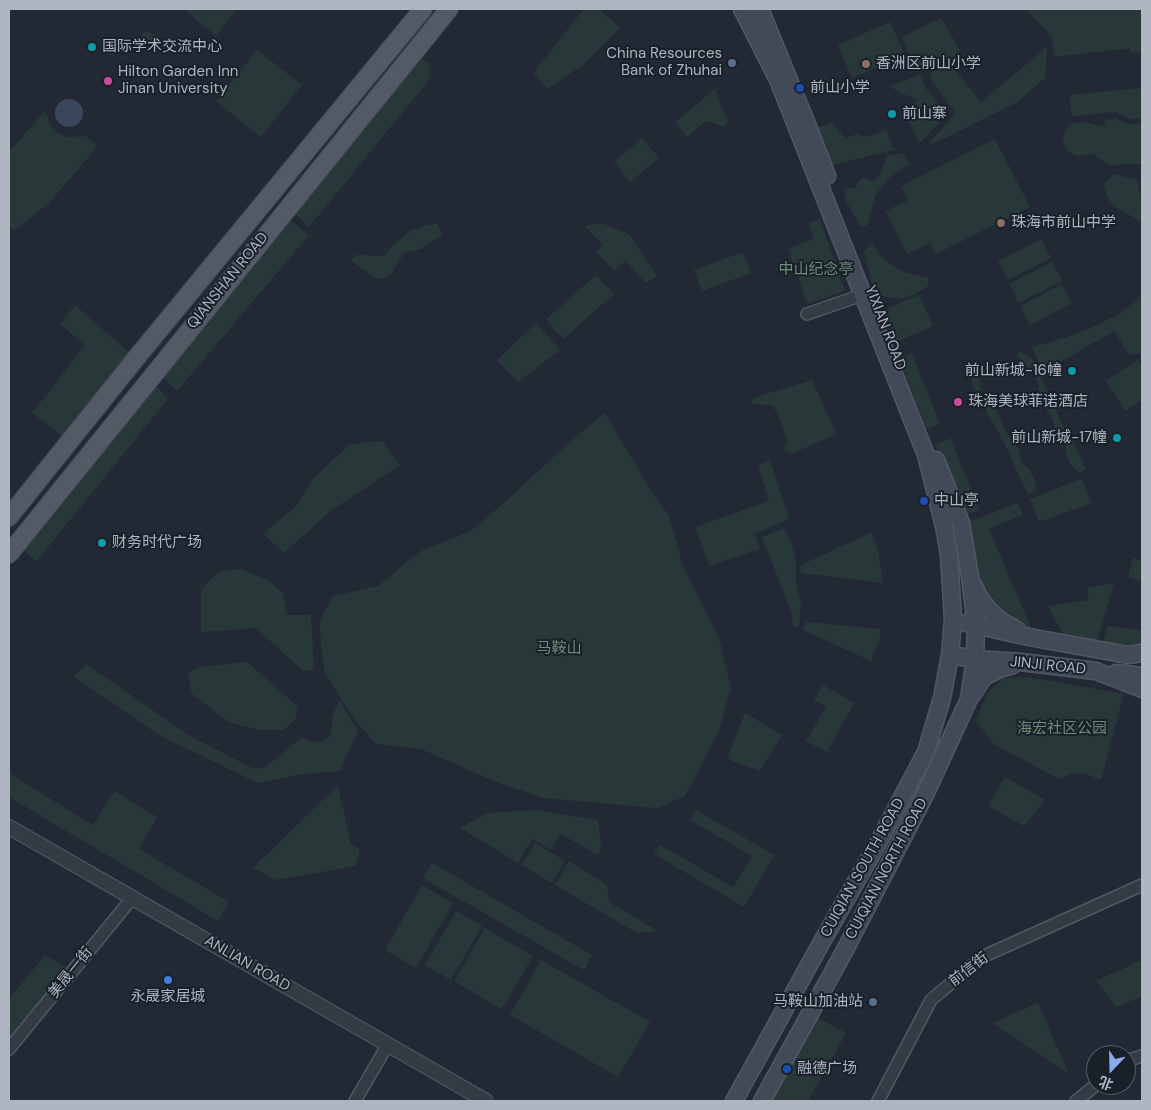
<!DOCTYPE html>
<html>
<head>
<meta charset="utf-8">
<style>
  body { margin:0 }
  #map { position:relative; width:1151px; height:1110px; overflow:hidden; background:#222934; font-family:"DM Sans","Noto Sans SC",sans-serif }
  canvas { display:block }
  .frame { position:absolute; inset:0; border:10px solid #afb5c1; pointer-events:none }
  .north { position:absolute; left:1086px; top:1045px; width:50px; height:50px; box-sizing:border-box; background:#1a2029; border:1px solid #565c66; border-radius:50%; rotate:201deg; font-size:14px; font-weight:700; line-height:20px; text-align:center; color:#afb5c1 }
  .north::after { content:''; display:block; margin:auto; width:18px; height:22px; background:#8babeb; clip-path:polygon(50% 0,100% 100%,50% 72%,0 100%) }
</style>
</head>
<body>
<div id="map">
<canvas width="1151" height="1110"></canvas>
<div class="frame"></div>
<div class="north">北</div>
</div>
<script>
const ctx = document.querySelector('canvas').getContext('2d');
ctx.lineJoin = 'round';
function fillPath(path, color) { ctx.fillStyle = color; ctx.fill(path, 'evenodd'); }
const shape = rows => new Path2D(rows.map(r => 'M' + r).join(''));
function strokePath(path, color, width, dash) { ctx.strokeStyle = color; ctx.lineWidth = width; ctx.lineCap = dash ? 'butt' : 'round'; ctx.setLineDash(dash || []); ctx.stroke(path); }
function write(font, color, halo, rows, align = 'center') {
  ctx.font = font + ' "DM Sans","Noto Sans SC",sans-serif'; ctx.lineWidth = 4; ctx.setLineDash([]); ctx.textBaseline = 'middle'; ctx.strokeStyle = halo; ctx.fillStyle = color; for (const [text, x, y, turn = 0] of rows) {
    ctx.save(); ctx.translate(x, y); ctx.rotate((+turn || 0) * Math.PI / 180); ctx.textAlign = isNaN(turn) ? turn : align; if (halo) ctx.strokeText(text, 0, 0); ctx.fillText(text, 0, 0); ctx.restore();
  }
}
fillPath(shape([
  [184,9,237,9,216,36],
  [584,9,599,9,620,28,583,65,547,89,533,73],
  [1031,9,1142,9,1142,52,1130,53,1130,48,1054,57,1052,37,1028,11],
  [941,18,960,50,953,57,916,67,901,37],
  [890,22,905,55,852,78,838,45],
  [145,31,154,35,158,41,155,47,149,46,143,41,142,34],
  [1047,47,1045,78,1016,103,935,143,928,144,956,113,931,81,930,72,952,66,981,102],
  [257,50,302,85,261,137,216,101],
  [421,58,429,63,431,72,429,80,309,227,295,214],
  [921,74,924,86,947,114,921,142,918,142,909,121,917,99,900,93,890,86],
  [1142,88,1142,118,1130,119,1116,112,1072,116,1069,95],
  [715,89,727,120,725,127,706,121,687,137,675,122],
  [45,111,52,127,60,134,68,137,85,136,97,145,92,153,49,203,15,230,9,226,9,152],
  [1117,119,1129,125,1142,123,1142,164,1109,165,1092,154,1077,156,1067,151,1064,144,1063,136,1070,124,1084,122,1105,127,1104,120],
  [832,123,846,138,857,134,865,137,886,130,894,150,829,166,813,129],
  [642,138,659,158,630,182,614,162],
  [995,139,1030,207,936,254,930,243,907,254,886,211,908,200,901,186],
  [902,153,910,163,888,179,876,194,867,226,861,227,846,201,844,189,855,188,858,182,864,178,873,181,880,174,887,156],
  [1114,174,1137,180,1142,205,1142,222,1117,208,1108,199,1104,184],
  [286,217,309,235,177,391,160,374],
  [820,219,845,291,807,304,788,248,814,239,809,223],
  [601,223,629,234,657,276,646,283,625,261,614,271,596,252,603,245,585,226],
  [437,224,443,234,421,249,404,253,390,276,379,279,372,276,350,260,356,255,384,256,392,246,410,231,427,225],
  [1041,239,1051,258,1008,280,998,261],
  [871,243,886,261,904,272,929,278,928,286,914,295,903,298,892,298,878,294,872,283,864,252],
  [743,252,751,273,702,291,694,270],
  [1052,262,1062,281,1019,303,1009,284],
  [596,275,614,294,563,339,546,319],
  [1062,284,1072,303,1030,325,1020,306],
  [919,295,933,326,896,342,882,311],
  [1142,296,1142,358,1139,353,1130,356,1114,331,1043,372,1032,347,1064,338,1091,328,1119,314],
  [75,305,134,357,67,440,32,413,85,345,60,324],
  [536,323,560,350,518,382,497,360],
  [1020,351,1033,360,1059,418,1080,455,1086,469,1079,473,1071,465,1066,453,1066,445,1056,433,1052,418,1038,395,1039,385,1032,371,1016,355],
  [912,353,940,424,927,429,899,358],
  [1138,360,1142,366,1142,400,1125,411,1106,381],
  [972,370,978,370,981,392,989,406,997,411,1008,436,1018,448,1022,463,1028,468,1034,479,1037,490,1029,494,1021,480,1004,442,972,386],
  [812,380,837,434,793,453,784,450,787,441,779,416,772,405,751,404,753,398],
  [155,384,168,399,36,562,20,547],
  [605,413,649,487,669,516,683,566,720,641,731,688,719,731,685,796,657,808,543,798,496,782,421,749,376,744,354,719,324,672,319,622,333,596,378,586,419,552,471,531,506,501,572,440],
  [951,438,979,510,963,516,935,445],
  [382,441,400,465,332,510,284,553,263,534,296,506,312,480,350,444],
  [770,460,789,519,755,534,760,549,709,566,695,527,769,501,758,465],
  [1082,479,1092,503,1039,522,1030,499],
  [1017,503,1023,515,989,529,1035,637,981,596,965,523],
  [784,528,793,547,796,564,796,582,801,603,799,628,792,625,793,616,762,537],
  [872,532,879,555,883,583,800,573,801,565],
  [1133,558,1142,560,1142,581,1128,578],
  [242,569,269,581,283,593,287,615,311,615,314,670,303,671,256,628,201,632,201,590,219,571],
  [1114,583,1096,645,1066,640,1048,606,1089,600,1087,588],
  [806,622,880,629,880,639,871,661,803,630],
  [1108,626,1142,630,1142,649,1102,647],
  [247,662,297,706,296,719,284,730,261,730,230,723,191,693,188,673,200,667],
  [86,664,190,736,254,769,264,768,302,737,310,741,317,742,324,740,331,734,332,717,339,700,358,731,340,771,303,774,258,783,159,735,74,677],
  [1028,677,1124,694,1101,780,1083,773,1069,774,1059,779,994,744,976,721,987,693,1003,678],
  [823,685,854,703,827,752,806,741,826,707,814,700],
  [745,713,782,735,760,771,727,759],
  [9,773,93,825,114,791,157,817,139,849,229,902,218,921,9,797],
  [1005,777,1045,800,1024,826,988,806],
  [338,785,351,844,359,849,359,855,355,866,276,880,253,868],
  [536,810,598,820,601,849,598,855,561,834,551,850,532,839,518,863,460,828,487,813],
  [696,810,774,855,744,907,654,854,660,845,733,887,752,856,690,820],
  [535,843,565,861,552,883,522,865],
  [569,861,607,885,609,902,658,931,637,933,555,885],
  [432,863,592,955,584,970,423,878],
  [422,885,453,903,416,968,385,950],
  [456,911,482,926,451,980,425,965],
  [485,928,533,956,502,1009,454,981],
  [45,955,67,968,9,1039,9,999],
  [541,960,650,1022,618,1077,510,1015],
  [1142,960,1142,996,1116,1007,1096,981],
  [1038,1003,1069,1074,992,1023],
  [815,1016,846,1033,808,1101,767,1101]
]), '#283839');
fillPath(shape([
  '55 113a14 14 0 1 1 28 0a14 14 0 1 1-28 0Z'
]), '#39465c');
const minor = shape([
  [807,314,862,295],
  [9,1049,133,897],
  [1126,1061,1142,1056],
  [355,1101,387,1046],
  [878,1101,931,1000,982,957,1142,885],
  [1076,1101,1096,1085]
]);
const tertiary = shape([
  [9,827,486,1101]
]);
const secondary = shape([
  [760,9,807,124,827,176],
  [974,586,979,597,989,610,1001,621,1017,630],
  [966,623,1029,637,1128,655,1142,653],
  [950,655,975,659,1021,662,1096,671,1142,689],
  [1116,673,1142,676],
  [972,695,984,677,999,669,1013,665],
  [734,1101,824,938,877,845,926,752,942,698,950,655,953,620,949,555,944,526,926,455,779,82,742,9],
  [762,1101,845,950,925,795,969,699,975,659,976,625,970,577,961,523,936,460]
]);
const primary = shape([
  [9,517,137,357,423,9],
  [9,554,449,9]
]);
strokePath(minor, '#525862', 14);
strokePath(tertiary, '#525862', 16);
strokePath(secondary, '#525862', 19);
strokePath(primary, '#3e444e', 20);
strokePath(minor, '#353b45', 11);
strokePath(tertiary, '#353b45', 14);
strokePath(secondary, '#434a57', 16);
strokePath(primary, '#535965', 18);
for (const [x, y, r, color] of [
  [92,47,5,"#0f9aa8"],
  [732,63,5,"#5c6f8a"],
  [866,64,5,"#8d6e63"],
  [108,81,5,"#d1479c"],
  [800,88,5,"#1a4fb4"],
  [892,114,5,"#0f9aa8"],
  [1001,223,5,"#8d6e63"],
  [1072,371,5,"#0f9aa8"],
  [958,402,5,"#d1479c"],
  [1117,438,5,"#0f9aa8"],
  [924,501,5,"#1a4fb4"],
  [102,543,5,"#0f9aa8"],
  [168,980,5,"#3f7fe0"],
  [873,1002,5,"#5c6f8a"],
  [787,1069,5,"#1a4fb4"]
]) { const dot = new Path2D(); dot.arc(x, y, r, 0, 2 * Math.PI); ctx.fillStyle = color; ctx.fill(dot); strokePath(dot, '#1a2029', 2); }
write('15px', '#afb5c1', '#1a2029', [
  ["国际学术交流中心",102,47],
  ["China Resources",722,54,"right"],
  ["Bank of Zhuhai",722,71,"right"],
  ["香洲区前山小学",876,64],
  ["Hilton Garden Inn",118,72],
  ["Jinan University",118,89],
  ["前山小学",810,88],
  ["前山寨",902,114],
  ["珠海市前山中学",1011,223],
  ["前山新城-16幢",1062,371,"right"],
  ["珠海美球菲诺酒店",968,402],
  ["前山新城-17幢",1107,438,"right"],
  ["中山亭",934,501],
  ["财务时代广场",112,543],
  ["永晟家居城",168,997,"center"],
  ["马鞍山加油站",863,1002,"right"],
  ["融德广场",797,1069]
], 'left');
write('15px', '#6a8f74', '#1a2029', [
  ["中山纪念亭",816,270],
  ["马鞍山",559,649],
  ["海宏社区公园",1062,729]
]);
write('15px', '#afb5c1', '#1a2029', [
  ["QIANSHAN ROAD",228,281,-51],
  ["YIXIAN ROAD",885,328,69],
  ["JINJI ROAD",1048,666,6],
  ["CUIQIAN SOUTH ROAD",863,868,-61],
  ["CUIQIAN NORTH ROAD",887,869,-62],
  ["ANLIAN ROAD",247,964,30],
  ["前信街",969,970,-37],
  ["美晟一街",71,973,-51]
]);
</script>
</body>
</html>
